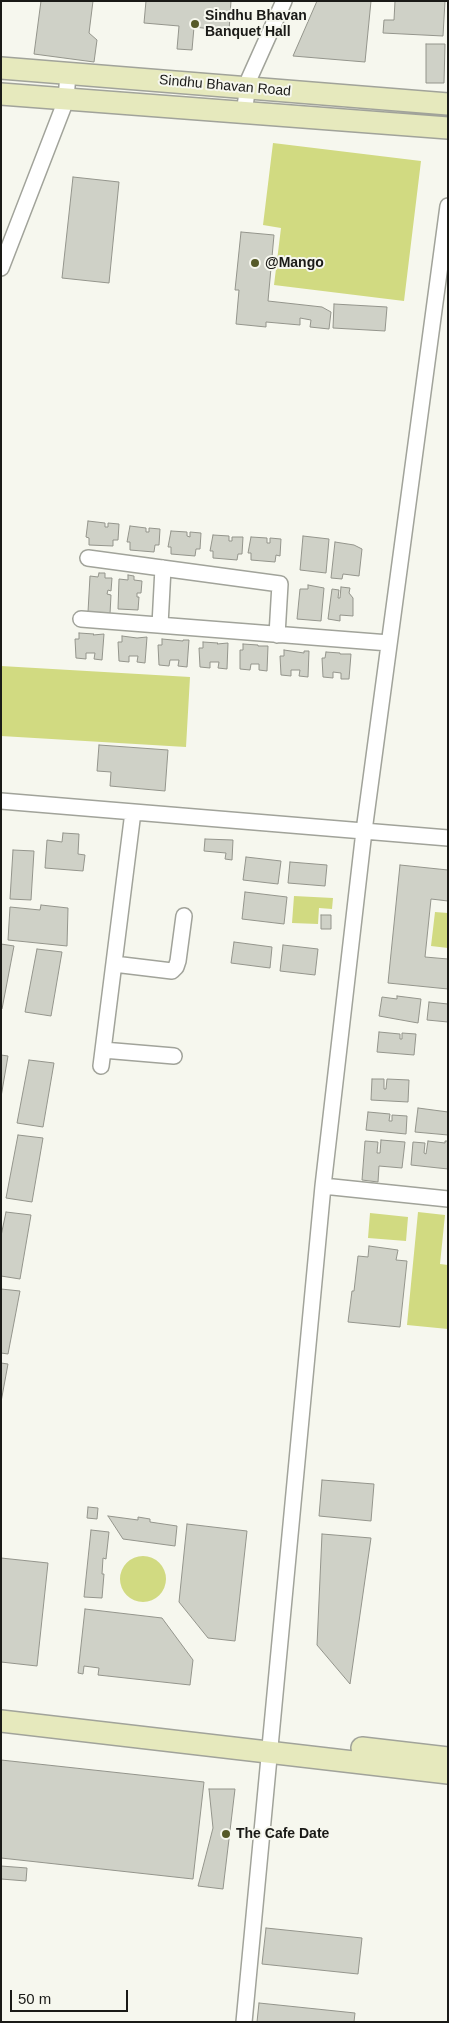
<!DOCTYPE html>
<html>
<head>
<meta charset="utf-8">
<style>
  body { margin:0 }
  #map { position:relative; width:449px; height:2023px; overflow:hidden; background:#f6f7ee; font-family:Arial,sans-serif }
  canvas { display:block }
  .frame { position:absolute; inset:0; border:2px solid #1a1a17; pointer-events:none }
  .scale { position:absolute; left:10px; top:1990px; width:118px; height:22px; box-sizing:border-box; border:2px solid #1a1a17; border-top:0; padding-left:6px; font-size:15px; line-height:18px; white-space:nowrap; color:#1a1a17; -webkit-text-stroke:4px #f6f7ee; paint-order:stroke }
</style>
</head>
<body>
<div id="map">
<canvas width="449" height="2023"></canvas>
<div class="frame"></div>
<div class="scale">50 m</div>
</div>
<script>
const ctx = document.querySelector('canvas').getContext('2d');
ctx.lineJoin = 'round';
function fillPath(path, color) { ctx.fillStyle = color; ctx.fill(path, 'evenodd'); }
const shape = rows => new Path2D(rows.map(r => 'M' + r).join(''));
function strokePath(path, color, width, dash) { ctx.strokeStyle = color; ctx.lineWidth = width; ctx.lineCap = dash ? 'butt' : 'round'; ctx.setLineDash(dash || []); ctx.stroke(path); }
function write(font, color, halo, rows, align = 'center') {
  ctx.font = font + ' Arial,sans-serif'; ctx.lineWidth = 4; ctx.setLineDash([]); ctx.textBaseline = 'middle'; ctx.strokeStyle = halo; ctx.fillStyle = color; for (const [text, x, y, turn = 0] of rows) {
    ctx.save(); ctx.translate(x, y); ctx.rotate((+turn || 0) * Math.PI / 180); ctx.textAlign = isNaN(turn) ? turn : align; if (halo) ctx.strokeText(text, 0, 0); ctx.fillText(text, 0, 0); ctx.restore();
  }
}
fillPath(shape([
  [273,143,421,161,404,301,274,285,281,228,263,225],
  [1,666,190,677,186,747,1,736],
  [294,896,333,898,332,909,319,908,318,924,292,923],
  [435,912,448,913,448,948,431,946],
  [418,1212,445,1215,440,1264,448,1265,448,1329,407,1325],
  [370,1213,408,1217,406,1241,368,1238],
  '120 1579a23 23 0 1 1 46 0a23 23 0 1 1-46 0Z'
]), '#d1da81');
const building = shape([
  [41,1,93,1,89,33,97,40,94,62,34,54,41,1],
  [146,1,231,1,229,31,194,27,192,50,177,49,179,26,144,23,146,1],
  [317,1,371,1,365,62,293,56,317,1],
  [395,1,445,1,443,36,383,33,384,20,394,20,395,1],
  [426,44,445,44,444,83,426,83,426,44],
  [73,177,119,182,109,283,62,278,73,177],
  [241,232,274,235,268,301,322,307,331,312,329,329,310,327,311,320,300,318,300,325,266,322,266,327,236,324,239,290,235,290,241,232],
  [334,304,387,307,385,331,333,328,334,304],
  [88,521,105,523,105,527,108,527,108,523,119,524,118,540,113,540,113,546,89,545,89,538,86,537,88,521],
  [130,526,146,528,146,532,149,532,149,528,160,529,159,545,155,545,154,552,130,550,130,542,127,542,130,526],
  [171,531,187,532,187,536,190,537,190,532,201,533,200,549,196,549,195,556,171,554,171,547,168,547,171,531],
  [213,535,229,536,229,541,232,541,232,537,243,537,242,554,238,554,237,560,213,558,213,551,210,551,213,535],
  [303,536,329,539,326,573,300,570,303,536],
  [251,537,267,538,267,543,270,543,270,538,281,539,280,556,276,555,275,562,251,560,251,553,248,553,251,537],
  [335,542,354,545,362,549,359,576,343,574,342,579,331,578,335,542],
  [99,573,105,573,105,578,112,578,111,591,108,590,107,594,111,595,110,614,88,612,90,576,98,577,99,573],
  [128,575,134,576,134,580,142,581,141,593,137,593,137,597,139,597,138,610,118,609,119,579,128,580,128,575],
  [308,585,324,588,321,621,297,619,300,589,308,589,308,585],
  [341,587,350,588,349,593,353,598,353,616,340,615,340,621,328,619,332,589,339,590,338,598,340,598,341,587],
  [79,633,94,634,93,635,104,634,102,660,94,659,95,653,86,653,86,659,76,658,75,639,79,639,79,633],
  [122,636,137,638,147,637,145,663,137,662,138,656,129,656,129,662,119,661,118,642,122,642,122,636],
  [162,639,183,641,183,640,189,640,187,667,178,666,179,660,170,660,169,666,159,665,158,645,162,645,162,639],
  [203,642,218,643,217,644,228,643,227,669,218,668,219,662,210,662,210,668,200,667,199,648,203,648,203,642],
  [243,644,258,645,258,646,268,646,267,671,259,670,259,664,251,664,250,670,240,669,240,650,243,650,243,644],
  [284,650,304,653,304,651,309,651,308,677,299,676,300,670,291,670,291,676,281,675,280,656,284,656,284,650],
  [326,652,340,653,340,654,351,654,349,679,341,679,341,673,333,672,333,678,323,677,322,658,325,658,326,652],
  [99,745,168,750,165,791,110,786,111,772,97,771,99,745],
  [63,833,79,834,78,854,85,855,83,871,45,868,47,840,62,842,63,833],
  [205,839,233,840,232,860,225,859,226,853,204,851,205,839],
  [13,850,34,851,31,900,10,899,13,850],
  [246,857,281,861,278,884,243,880,246,857],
  [290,862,327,865,325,886,288,883,290,862],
  [400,865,448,870,448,901,431,899,425,957,448,959,448,989,388,983,400,865],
  [245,892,287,897,284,924,242,919,245,892],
  [41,905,68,908,67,946,8,940,10,907,40,910,41,905],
  [321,915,331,915,331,929,321,929,321,915],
  [234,942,272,947,270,968,231,963,234,942],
  [1,944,14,946,2,1009,1,1009,1,944],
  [283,945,318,949,315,975,280,971,283,945],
  [37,949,62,952,51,1016,25,1012,37,949],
  [397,996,421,999,418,1023,379,1016,382,997,397,999,397,996],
  [429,1002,448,1004,448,1022,427,1020,429,1002],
  [379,1032,400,1034,400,1039,402,1039,402,1033,416,1034,414,1055,377,1052,379,1032],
  [1,1055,8,1056,1,1097,1,1055],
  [29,1060,54,1063,43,1127,17,1123,29,1060],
  [372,1079,384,1079,384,1089,386,1089,387,1079,409,1080,408,1102,371,1100,372,1079],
  [418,1108,448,1112,448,1135,415,1132,418,1108],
  [368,1112,390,1114,389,1121,392,1121,392,1115,407,1116,406,1134,366,1130,368,1112],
  [18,1135,43,1138,32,1202,6,1198,18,1135],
  [381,1140,405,1142,402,1168,379,1166,378,1182,362,1180,365,1141,378,1142,377,1153,380,1153,381,1140],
  [428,1141,445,1143,445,1141,448,1141,448,1169,411,1165,413,1142,425,1143,424,1153,426,1154,428,1141],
  [6,1212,31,1215,20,1279,1,1276,1,1236,6,1212],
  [369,1246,398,1250,396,1260,407,1261,400,1327,348,1322,352,1291,354,1291,358,1256,368,1257,369,1246],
  [1,1289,20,1291,8,1354,1,1353,1,1289],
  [1,1363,8,1364,1,1402,1,1363],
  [322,1480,374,1484,371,1521,319,1516,322,1480],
  [88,1507,98,1508,97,1519,87,1518,88,1507],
  [108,1516,138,1520,138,1517,150,1519,150,1522,177,1526,175,1546,123,1539,108,1516],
  [187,1524,247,1531,235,1641,208,1638,179,1602,187,1524],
  [91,1530,109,1532,106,1559,103,1558,102,1574,104,1574,102,1598,84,1597,91,1530],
  [322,1534,371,1538,350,1684,317,1645,322,1534],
  [1,1558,48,1563,37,1666,1,1662,1,1558],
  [85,1609,162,1618,193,1660,190,1685,98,1675,99,1668,84,1666,83,1674,78,1673,85,1609],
  [1,1760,204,1782,193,1879,1,1858,1,1760],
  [209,1789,235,1789,223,1889,198,1886,213,1828,209,1789],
  [1,1866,27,1868,26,1881,1,1879,1,1866],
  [266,1928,362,1938,358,1974,262,1964,266,1928],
  [259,2003,355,2013,354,2022,257,2022,259,2003]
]);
fillPath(building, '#cfd1c7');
strokePath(building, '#94958c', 1);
const street = shape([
  [244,113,249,79,284,1],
  [1,268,66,100,68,73],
  [88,558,280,584,277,635],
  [81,619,389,643],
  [160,625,163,568],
  [1,801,448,838],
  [114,964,172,971,176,967,178,961,184,916],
  [103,1050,174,1056],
  [101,1066,133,812],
  [323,1186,448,1199],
  [244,2022,323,1186,364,831,448,206]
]);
const secondary = shape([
  [1,68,448,104],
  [1,94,448,128],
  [1,1721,448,1773],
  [362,1748,448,1758]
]);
strokePath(street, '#a1a39a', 18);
strokePath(secondary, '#a1a39a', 24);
strokePath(street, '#fff', 15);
strokePath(secondary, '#e6e9bd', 21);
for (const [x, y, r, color] of [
  [195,24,5,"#565a28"],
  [255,263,5,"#565a28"],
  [226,1834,5,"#565a28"]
]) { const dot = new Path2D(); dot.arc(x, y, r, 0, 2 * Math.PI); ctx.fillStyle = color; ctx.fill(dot); strokePath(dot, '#f6f7ee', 2); }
write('bold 14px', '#1a1a17', '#f6f7ee', [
  ["Sindhu Bhavan",205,16],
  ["Banquet Hall",205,32],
  ["@Mango",265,263],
  ["The Cafe Date",236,1834]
], 'left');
write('14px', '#1a1a17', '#f6f7ee', [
  ["Sindhu Bhavan Road",225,86,5]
]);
</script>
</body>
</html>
